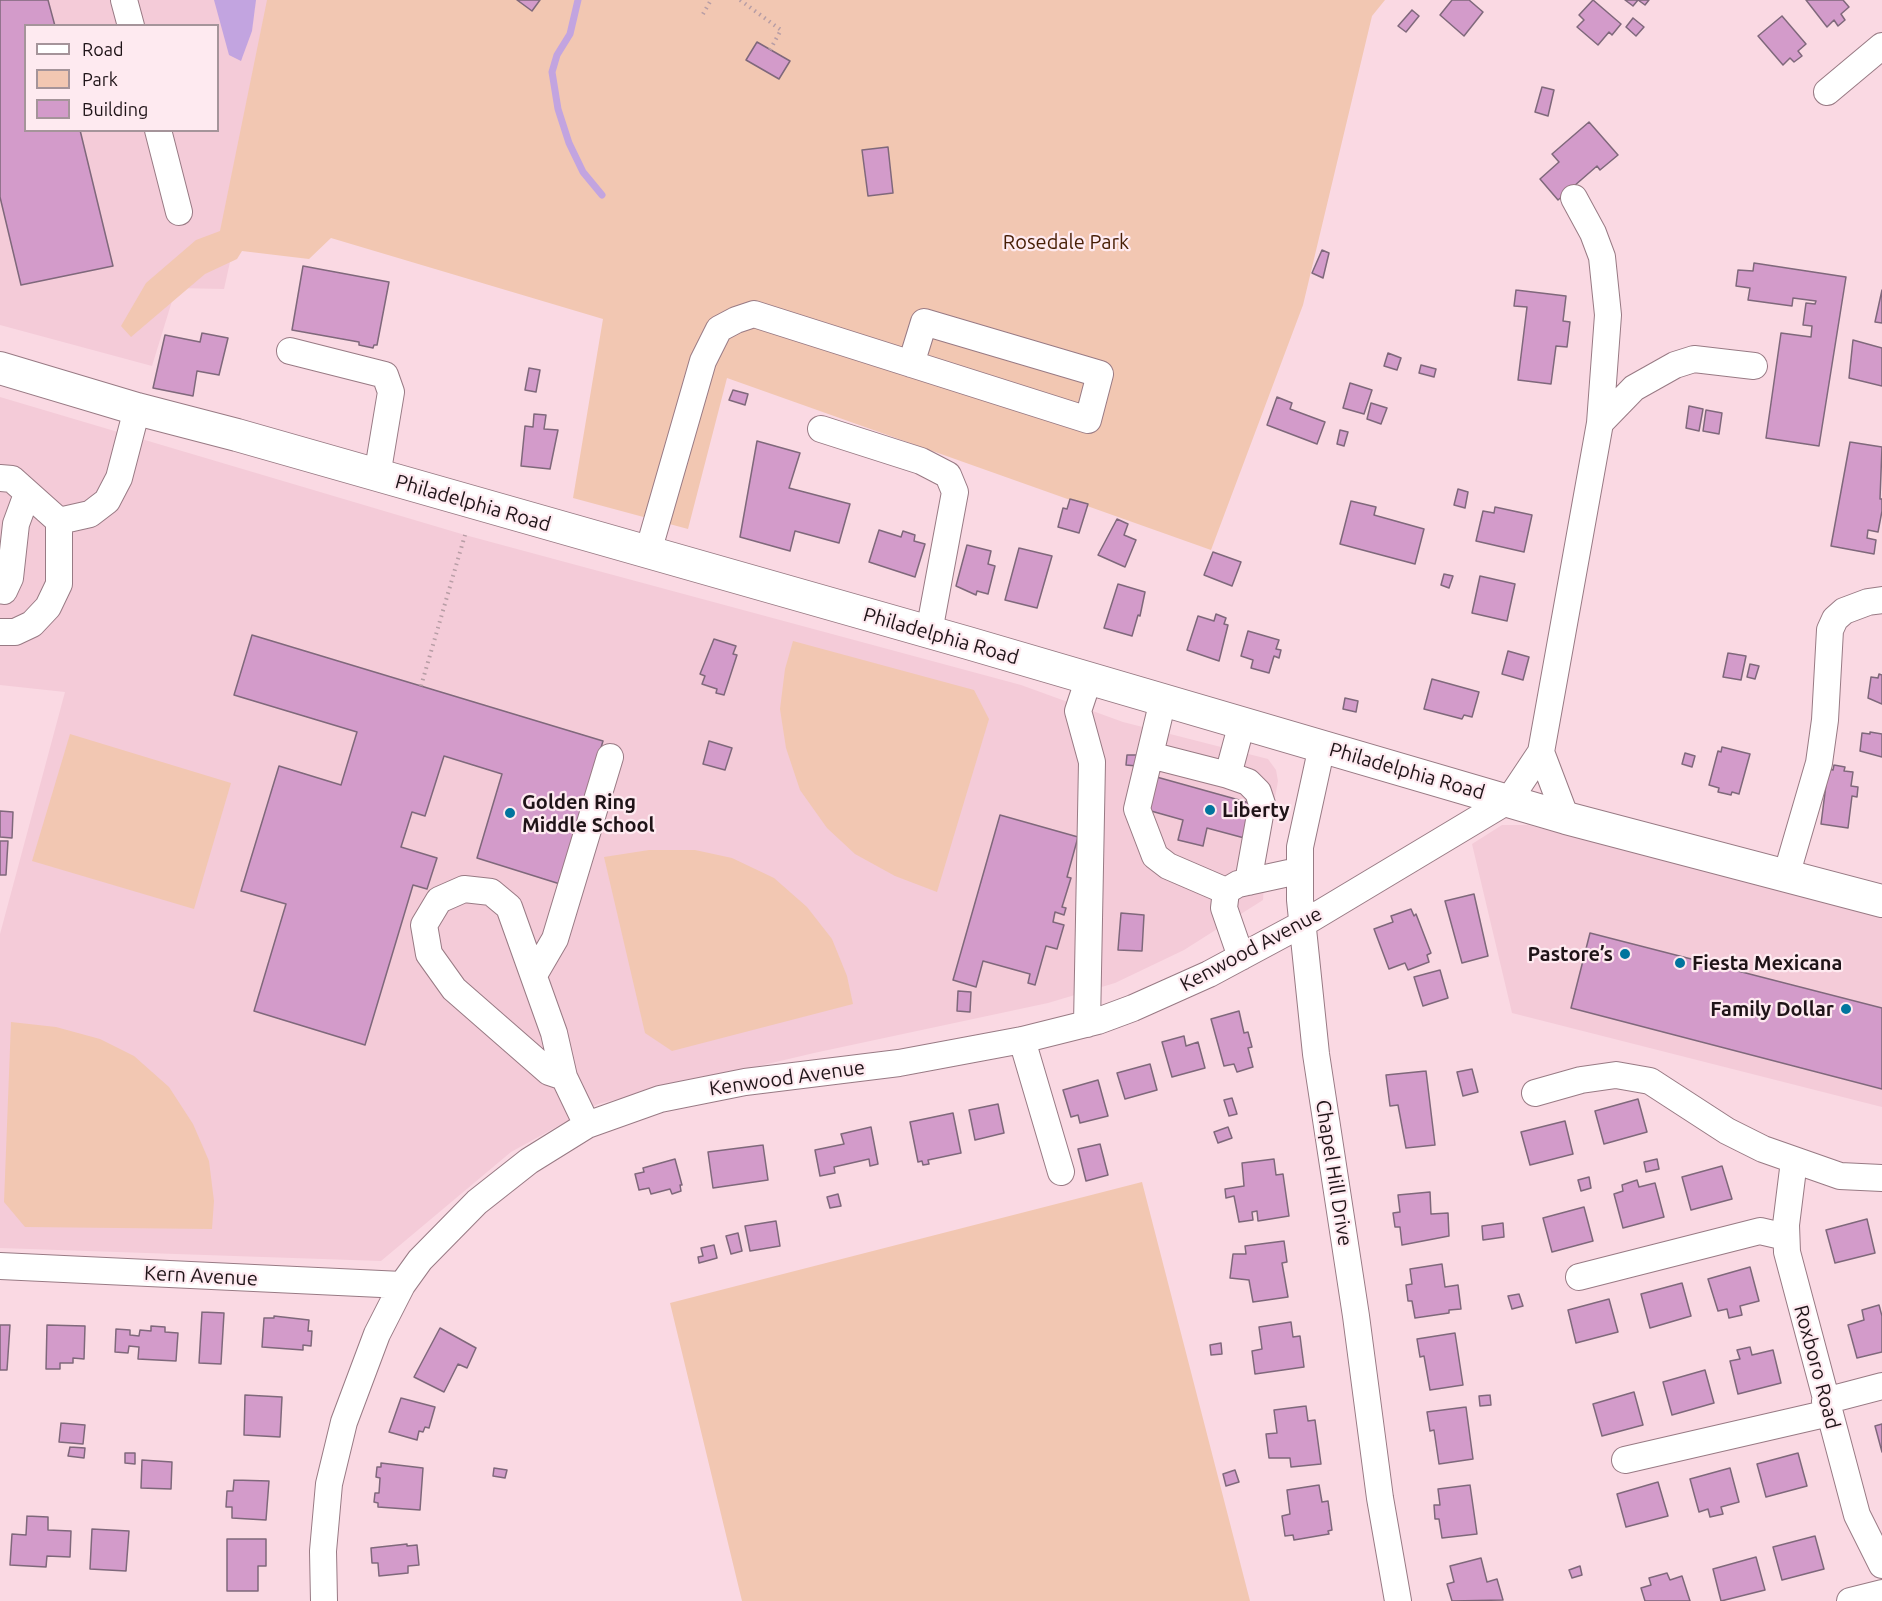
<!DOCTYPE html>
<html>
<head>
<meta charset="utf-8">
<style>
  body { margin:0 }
  #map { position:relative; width:1882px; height:1601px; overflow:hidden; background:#fad9e3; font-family:Ubuntu,sans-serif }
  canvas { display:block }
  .legend { position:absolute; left:24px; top:24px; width:195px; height:108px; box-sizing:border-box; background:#feeaf0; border:2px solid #a5949a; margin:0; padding:8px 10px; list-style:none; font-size:18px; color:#1f1418 }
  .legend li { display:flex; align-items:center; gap:12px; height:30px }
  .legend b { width:30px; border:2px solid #a5949a }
</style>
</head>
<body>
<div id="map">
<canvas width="1882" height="1601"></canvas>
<ul class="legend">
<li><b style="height:8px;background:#fff"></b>Road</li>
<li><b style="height:16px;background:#f2c7b2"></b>Park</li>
<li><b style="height:16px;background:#d39bca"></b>Building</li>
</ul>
</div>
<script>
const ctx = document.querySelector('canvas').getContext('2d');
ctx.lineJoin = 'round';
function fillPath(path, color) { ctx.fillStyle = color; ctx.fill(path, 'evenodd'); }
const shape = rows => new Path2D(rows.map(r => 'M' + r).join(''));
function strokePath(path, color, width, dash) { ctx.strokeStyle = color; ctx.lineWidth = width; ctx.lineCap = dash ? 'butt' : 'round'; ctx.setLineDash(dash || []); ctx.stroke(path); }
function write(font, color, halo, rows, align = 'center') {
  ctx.font = font + ' Ubuntu,sans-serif'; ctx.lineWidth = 4.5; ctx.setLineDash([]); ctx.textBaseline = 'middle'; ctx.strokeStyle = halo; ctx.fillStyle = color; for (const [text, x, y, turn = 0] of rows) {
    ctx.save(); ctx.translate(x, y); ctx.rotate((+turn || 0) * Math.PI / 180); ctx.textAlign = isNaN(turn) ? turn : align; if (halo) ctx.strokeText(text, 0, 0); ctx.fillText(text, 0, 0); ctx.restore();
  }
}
fillPath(shape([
  [0,0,288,0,224,289,176,288,152,366,0,325],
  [26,26,218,26,218,130,26,130],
  [0,397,465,535,1021,685,1123,722,1268,759,1276,770,1278,781,1267,843,1263,900,1184,950,1115,983,1048,1003,814,1053,598,1104,511,1152,381,1261,0,1248,0,934,65,692,0,685],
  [1502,825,1528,825,1882,915,1882,1107,1512,1013,1472,844]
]), '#f4cbd8');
fillPath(shape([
  [267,0,1385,0,1372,16,1303,305,1211,550,727,378,688,529,573,498,603,319,331,238,309,259,242,251,237,259,205,274,131,337,121,326,146,283,196,240,220,231],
  [793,641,974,690,989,719,937,892,895,876,855,854,827,828,800,790,786,748,780,709,785,669],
  [70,734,231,783,194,909,32,861],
  [649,850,695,850,732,858,774,878,807,907,832,939,847,976,853,1004,672,1051,645,1033,604,857],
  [11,1022,56,1027,100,1039,134,1056,169,1087,193,1124,209,1161,214,1201,212,1229,25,1227,4,1202],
  [1142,1182,1250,1601,742,1601,670,1303]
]), '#f2c7b2');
fillPath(shape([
  [214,0,256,0,252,31,241,61,229,55]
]), '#c2a4e0');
strokePath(shape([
  [578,0,570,34,557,55,552,72,558,109,569,143,583,172,602,195]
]), '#c2a4e0', 7);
const building = shape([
  [0,0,48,0,55,26,26,26,26,130,80,130,113,266,21,285,0,197,0,0],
  [517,0,540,0,532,11,517,0],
  [1452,0,1469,0,1483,12,1464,36,1440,15,1452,0],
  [1593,0,1621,24,1612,35,1609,32,1598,45,1577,27,1584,20,1579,15,1593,0],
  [1625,0,1649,0,1645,5,1638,0,1633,6,1625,0],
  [1806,0,1843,0,1849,7,1841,14,1845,20,1838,26,1834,20,1827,27,1806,0],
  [1412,10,1419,16,1406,32,1398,26,1412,10],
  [1782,16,1806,44,1798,51,1802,56,1794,62,1790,58,1783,65,1758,36,1782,16],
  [1633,18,1644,27,1636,36,1626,27,1633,18],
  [757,42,790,61,779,79,746,60,757,42],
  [1542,87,1554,90,1548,116,1535,112,1542,87],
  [1589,122,1618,155,1600,170,1597,166,1558,200,1540,179,1559,162,1552,154,1589,122],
  [888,147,893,193,868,196,862,150,888,147],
  [1322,250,1329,253,1323,278,1312,273,1322,250],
  [1754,263,1846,277,1819,446,1766,438,1781,333,1811,337,1812,326,1803,325,1806,303,1815,304,1816,301,1793,298,1792,306,1748,300,1750,288,1736,286,1738,270,1753,271,1754,263],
  [303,266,389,282,377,345,374,345,373,348,359,345,359,342,292,330,303,266],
  [1516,290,1566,296,1563,321,1570,322,1567,347,1556,346,1551,384,1518,380,1527,307,1514,306,1516,290],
  [1882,290,1882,323,1875,322,1882,290],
  [202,333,228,338,219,375,197,371,193,396,153,388,165,335,200,342,202,333],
  [1853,340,1882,348,1882,386,1849,378,1853,340],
  [1388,353,1401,358,1397,370,1384,366,1388,353],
  [1421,365,1436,369,1434,377,1419,373,1421,365],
  [529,368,540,370,536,392,525,390,529,368],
  [1350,383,1372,390,1364,414,1343,408,1350,383],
  [733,390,748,394,745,405,729,400,733,390],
  [1277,397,1292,403,1290,409,1325,422,1317,444,1267,425,1277,397],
  [1371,403,1387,408,1381,424,1367,419,1371,403],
  [1689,406,1703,409,1699,431,1686,428,1689,406],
  [1706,410,1722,413,1719,434,1703,431,1706,410],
  [534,414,546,415,544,429,558,430,550,469,521,466,525,426,533,427,534,414],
  [1340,430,1348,432,1344,446,1337,444,1340,430],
  [757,441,800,453,789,488,850,504,839,543,795,531,790,551,740,537,757,441],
  [1850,442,1882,447,1880,499,1882,499,1882,511,1878,532,1868,530,1867,538,1876,540,1874,554,1831,546,1850,442],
  [1458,489,1468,492,1465,508,1454,505,1458,489],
  [1070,499,1088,504,1079,533,1058,527,1063,508,1067,509,1070,499],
  [1351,501,1376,507,1374,515,1424,529,1415,564,1340,544,1351,501],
  [1495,507,1532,515,1524,552,1476,541,1483,511,1494,513,1495,507],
  [1117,519,1128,524,1124,535,1136,540,1125,567,1098,555,1117,519],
  [879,530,901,537,903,531,915,535,914,541,925,544,915,577,869,562,879,530],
  [967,545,991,551,988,564,995,566,988,594,977,591,976,595,956,586,967,545],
  [1019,548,1052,556,1037,608,1005,600,1019,548],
  [1213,552,1241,562,1232,586,1204,575,1213,552],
  [1444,574,1453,576,1449,588,1441,585,1444,574],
  [1480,576,1515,584,1507,621,1472,613,1480,576],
  [1118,584,1145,592,1140,616,1138,615,1132,636,1104,628,1118,584],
  [1216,614,1226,618,1224,624,1228,625,1219,661,1187,650,1198,616,1214,621,1216,614],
  [1248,631,1279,640,1276,649,1281,650,1279,658,1274,656,1269,673,1251,668,1253,660,1241,656,1248,631],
  [252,635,603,741,560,884,477,858,502,774,444,756,425,816,412,812,401,847,437,858,427,889,413,885,365,1045,254,1011,286,904,241,891,279,766,341,785,357,732,234,695,252,635],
  [714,639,736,646,733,654,737,655,724,695,716,693,717,689,702,684,705,676,700,674,714,639],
  [1508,651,1529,657,1523,680,1502,674,1508,651],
  [1728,653,1746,656,1741,680,1723,677,1728,653],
  [1750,664,1759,666,1755,679,1747,677,1750,664],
  [1879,674,1882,675,1882,704,1868,698,1871,677,1878,678,1879,674],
  [1432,679,1479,692,1472,717,1464,715,1462,719,1424,709,1432,679],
  [1345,698,1358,701,1356,712,1343,709,1345,698],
  [1870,732,1882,734,1882,757,1860,751,1862,733,1870,734,1870,732],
  [709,741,732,748,725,770,703,764,709,741],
  [1722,747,1750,754,1739,794,1732,792,1731,795,1718,792,1719,788,1709,785,1718,751,1721,752,1722,747],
  [1685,753,1695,756,1692,767,1682,764,1685,753],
  [1127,755,1138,755,1137,766,1126,765,1127,755],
  [1834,765,1845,767,1844,771,1853,772,1851,786,1858,787,1857,797,1852,796,1848,828,1821,824,1828,769,1833,770,1834,765],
  [1153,776,1257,805,1248,839,1207,828,1203,846,1178,840,1183,820,1144,809,1153,776],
  [0,811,13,812,12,838,0,837,0,811],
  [1000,815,1078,837,1067,877,1071,878,1062,907,1066,908,1064,915,1055,912,1053,922,1064,925,1057,949,1046,946,1035,985,1028,983,1030,974,983,961,976,987,953,980,1000,815],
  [0,841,8,841,6,875,0,875,0,841],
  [1474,894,1488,956,1462,963,1445,901,1474,894],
  [1411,909,1414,916,1416,914,1431,953,1427,955,1429,962,1408,970,1405,963,1389,969,1374,929,1393,922,1391,916,1411,909],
  [1121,913,1144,915,1142,951,1118,950,1121,913],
  [1590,933,1882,1008,1882,1089,1571,1008,1590,933],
  [1440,970,1448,998,1423,1006,1414,977,1440,970],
  [958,991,971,992,970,1012,957,1011,958,991],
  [1239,1011,1244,1033,1248,1032,1252,1047,1248,1048,1253,1067,1237,1072,1234,1064,1224,1066,1211,1019,1239,1011],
  [1184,1036,1186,1046,1198,1042,1205,1068,1172,1077,1162,1042,1184,1036],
  [1150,1064,1157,1090,1125,1099,1117,1073,1150,1064],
  [1472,1069,1478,1092,1463,1096,1457,1072,1472,1069],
  [1426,1071,1435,1145,1406,1148,1398,1105,1390,1106,1386,1075,1426,1071],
  [1098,1080,1108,1116,1080,1123,1078,1115,1071,1117,1063,1090,1098,1080],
  [1232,1098,1237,1114,1229,1116,1224,1100,1232,1098],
  [1638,1099,1647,1132,1604,1144,1595,1111,1638,1099],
  [998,1104,1004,1133,975,1140,969,1110,998,1104],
  [953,1113,961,1153,928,1160,929,1164,923,1165,922,1161,918,1162,910,1122,953,1113],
  [1565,1121,1573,1154,1530,1165,1521,1132,1565,1121],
  [871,1127,878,1164,870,1166,869,1159,834,1167,835,1173,820,1176,815,1150,844,1144,841,1134,871,1127],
  [1228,1127,1232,1138,1218,1143,1214,1132,1228,1127],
  [1100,1144,1108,1175,1086,1181,1078,1149,1100,1144],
  [763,1145,768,1180,713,1188,708,1152,763,1145],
  [675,1159,682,1185,680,1185,681,1191,672,1194,670,1189,651,1194,649,1188,639,1190,635,1174,644,1172,643,1168,675,1159],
  [1274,1159,1276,1175,1283,1174,1289,1216,1258,1221,1257,1211,1252,1212,1253,1220,1239,1222,1234,1196,1226,1198,1225,1189,1244,1186,1242,1163,1274,1159],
  [1657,1159,1659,1169,1646,1172,1644,1162,1657,1159],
  [1722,1166,1732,1199,1691,1210,1682,1177,1722,1166],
  [1589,1177,1591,1188,1581,1191,1578,1180,1589,1177],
  [1637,1180,1639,1187,1655,1183,1664,1217,1623,1228,1614,1194,1623,1191,1622,1185,1637,1180],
  [1430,1192,1431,1214,1448,1213,1449,1236,1402,1245,1400,1227,1395,1227,1393,1213,1400,1212,1398,1195,1430,1192],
  [838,1194,841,1206,830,1208,827,1197,838,1194],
  [1584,1207,1593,1241,1552,1252,1543,1218,1584,1207],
  [1867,1219,1875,1253,1835,1263,1826,1230,1867,1219],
  [776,1221,780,1246,750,1251,745,1226,776,1221],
  [1503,1223,1504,1237,1483,1240,1482,1226,1503,1223],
  [738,1233,742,1251,731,1254,726,1236,738,1233],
  [1284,1241,1287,1262,1282,1263,1288,1297,1253,1302,1249,1280,1230,1278,1233,1254,1246,1254,1245,1246,1284,1241],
  [714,1245,717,1258,699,1263,698,1257,703,1256,701,1248,714,1245],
  [1442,1264,1445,1287,1458,1285,1461,1309,1449,1310,1449,1313,1415,1318,1412,1301,1408,1301,1406,1285,1412,1284,1410,1269,1442,1264],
  [1750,1267,1759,1301,1740,1306,1742,1315,1729,1318,1727,1309,1718,1311,1708,1279,1750,1267],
  [1682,1283,1691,1316,1650,1328,1641,1294,1682,1283],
  [1519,1294,1523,1306,1512,1309,1508,1296,1519,1294],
  [1609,1299,1618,1332,1576,1343,1568,1310,1609,1299],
  [1879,1305,1882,1316,1882,1352,1857,1358,1848,1325,1864,1320,1862,1310,1879,1305],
  [202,1312,224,1313,221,1364,199,1363,202,1312],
  [274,1316,309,1320,308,1331,312,1331,311,1346,303,1345,303,1350,262,1347,264,1318,274,1318,274,1316],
  [1291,1322,1293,1337,1300,1336,1304,1367,1255,1374,1252,1351,1262,1349,1259,1327,1291,1322],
  [0,1325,10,1325,7,1370,0,1370,0,1325],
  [47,1325,85,1326,84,1359,73,1358,73,1363,60,1363,60,1369,46,1369,47,1325],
  [151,1326,165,1327,165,1332,178,1333,176,1361,138,1359,139,1347,129,1346,128,1353,115,1352,116,1329,130,1330,130,1335,139,1336,140,1330,151,1331,151,1326],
  [440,1328,476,1348,467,1368,458,1364,444,1392,414,1377,440,1328],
  [1455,1333,1463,1385,1430,1390,1424,1356,1420,1357,1417,1339,1455,1333],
  [1221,1343,1222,1354,1211,1355,1210,1345,1221,1343],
  [1750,1347,1752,1355,1773,1350,1781,1383,1738,1394,1730,1361,1740,1359,1737,1350,1750,1347],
  [1705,1370,1714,1403,1672,1415,1663,1382,1705,1370],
  [1634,1392,1643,1425,1602,1436,1593,1404,1634,1392],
  [245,1395,282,1397,280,1437,244,1435,245,1395],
  [1490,1395,1491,1405,1480,1406,1479,1396,1490,1395],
  [401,1398,435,1407,429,1428,425,1427,423,1432,419,1431,417,1440,389,1432,401,1398],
  [1306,1406,1308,1421,1315,1420,1321,1464,1291,1467,1290,1458,1269,1458,1266,1434,1277,1433,1274,1410,1306,1406],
  [1466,1407,1473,1459,1439,1464,1434,1430,1430,1431,1427,1412,1466,1407],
  [61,1423,85,1425,83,1444,59,1442,61,1423],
  [1882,1424,1882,1452,1875,1426,1882,1424],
  [70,1447,85,1448,84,1458,68,1456,70,1447],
  [125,1453,135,1453,135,1464,125,1463,125,1453],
  [1798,1453,1807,1486,1766,1497,1757,1464,1798,1453],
  [142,1460,172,1462,171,1489,141,1488,142,1460],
  [381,1463,423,1468,420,1510,378,1507,378,1503,374,1502,375,1493,379,1493,380,1478,376,1477,377,1467,381,1467,381,1463],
  [494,1468,507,1470,505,1478,493,1476,494,1468],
  [1730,1468,1739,1502,1721,1507,1723,1514,1710,1517,1708,1509,1699,1512,1690,1479,1730,1468],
  [1235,1470,1239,1482,1226,1486,1223,1474,1235,1470],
  [234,1480,269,1481,266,1520,232,1518,232,1507,226,1507,227,1491,233,1491,234,1480],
  [1658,1482,1668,1516,1626,1527,1617,1494,1658,1482],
  [1319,1485,1322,1502,1328,1501,1332,1530,1328,1531,1329,1534,1294,1540,1293,1535,1285,1536,1282,1516,1290,1514,1287,1490,1319,1485],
  [1470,1485,1477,1534,1442,1538,1439,1519,1435,1519,1434,1505,1440,1505,1438,1489,1470,1485],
  [27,1516,48,1517,48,1530,71,1531,70,1557,47,1556,46,1567,10,1565,12,1534,26,1535,27,1516],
  [92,1529,129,1531,126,1571,90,1569,92,1529],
  [1815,1536,1824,1569,1782,1580,1773,1547,1815,1536],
  [227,1539,266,1539,266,1566,258,1566,258,1591,227,1591,227,1539],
  [407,1544,407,1546,417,1545,419,1565,408,1566,408,1573,379,1576,378,1563,372,1563,371,1548,407,1544],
  [1756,1557,1765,1590,1721,1601,1713,1569,1756,1557],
  [1481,1558,1487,1582,1497,1579,1503,1600,1452,1601,1447,1584,1454,1582,1450,1566,1481,1558],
  [1580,1566,1582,1575,1572,1578,1569,1570,1580,1566],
  [1667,1573,1670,1580,1682,1576,1690,1601,1645,1601,1641,1588,1651,1585,1649,1578,1667,1573]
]);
fillPath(building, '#d39bca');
strokePath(building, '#7f687b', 1.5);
const minor = shape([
  [124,0,131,26],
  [1827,92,1882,46],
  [158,130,179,212],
  [290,351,385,375,391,392,377,476],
  [1600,423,1634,388,1675,365,1694,359,1754,366],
  [821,429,921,461,948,475,955,492,929,632],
  [0,478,12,479,59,521,90,514,107,501,119,478,137,409],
  [648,552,703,361,719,329,736,320,754,314,1088,420,1100,374,924,322,911,364],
  [0,590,4,591,10,578,16,524,27,494],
  [0,632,15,632,32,624,48,607,59,584,59,521],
  [1163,700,1137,809,1155,856,1168,866,1226,891],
  [1242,723,1228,775,1248,782,1258,792,1262,804,1248,882],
  [1322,746,1300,847,1300,900,1316,1054,1356,1316,1380,1498,1398,1601],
  [1541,752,1566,818],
  [1150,755,1228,775],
  [1786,876,1819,763,1825,720,1830,630,1835,619,1844,611,1868,602,1882,600],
  [1241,957,1224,908,1226,891,1238,884,1298,871],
  [534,975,555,939,610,757],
  [1087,1024,1092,762,1078,711,1089,678],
  [1022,1040,1061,1172],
  [564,1077,549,1072,454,989,429,954,424,925,439,900,464,889,491,892,509,907,554,1033,564,1077,587,1125],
  [1535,1093,1581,1080,1616,1075,1650,1081,1727,1131,1763,1149,1840,1176,1882,1178],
  [1794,1161,1786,1225,1787,1252,1857,1515,1882,1565],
  [0,1266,402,1285],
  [1579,1277,1760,1231,1786,1237],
  [1825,1401,1882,1386],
  [1625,1460,1829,1413],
  [324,1601,323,1551,329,1484,344,1422,377,1334,402,1285,420,1260,477,1202,529,1161,587,1125,660,1099,745,1082,899,1063,1022,1040,1098,1021,1133,1008,1209,974,1304,923,1509,800,1541,752,1600,423,1608,315,1602,257,1593,233,1574,198],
  [1850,1601,1882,1593]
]);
const major = shape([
  [0,368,137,409,237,435,968,643,1566,818,1882,901]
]);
strokePath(minor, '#987a84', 28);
strokePath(major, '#987a84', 34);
strokePath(shape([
  [740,0,781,30,770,50],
  [703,14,711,0],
  [421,686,465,535]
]), '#b79da5', 4, [1.5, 4.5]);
strokePath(minor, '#fff', 26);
strokePath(major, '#fff', 32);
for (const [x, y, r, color] of [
  [1210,810,6,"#00759e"],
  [510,813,6,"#00759e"],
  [1625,954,6,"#00759e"],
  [1680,963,6,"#00759e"],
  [1846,1009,6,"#00759e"]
]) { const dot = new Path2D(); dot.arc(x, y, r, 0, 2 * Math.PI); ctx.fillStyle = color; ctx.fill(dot); strokePath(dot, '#feeaf0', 2); }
write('20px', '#461d04', '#feeaf0', [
  ["Rosedale Park",1066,242]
]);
write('20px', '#1f1418', '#feeaf0', [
  ["Philadelphia Road",473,503,16],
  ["Philadelphia Road",941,636,16],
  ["Philadelphia Road",1407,771,16],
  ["Kenwood Avenue",1251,949,-28],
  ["Kenwood Avenue",787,1078,-8],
  ["Chapel Hill Drive",1334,1173,81],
  ["Kern Avenue",201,1276,3],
  ["Roxboro Road",1817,1367,75]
]);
write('bold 20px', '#1f1418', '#feeaf0', [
  ["Golden Ring",522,802],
  ["Middle School",522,825],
  ["Liberty",1222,810],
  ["Pastore’s",1613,954,"right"],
  ["Fiesta Mexicana",1692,963],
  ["Family Dollar",1834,1009,"right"]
], 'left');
</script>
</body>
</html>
